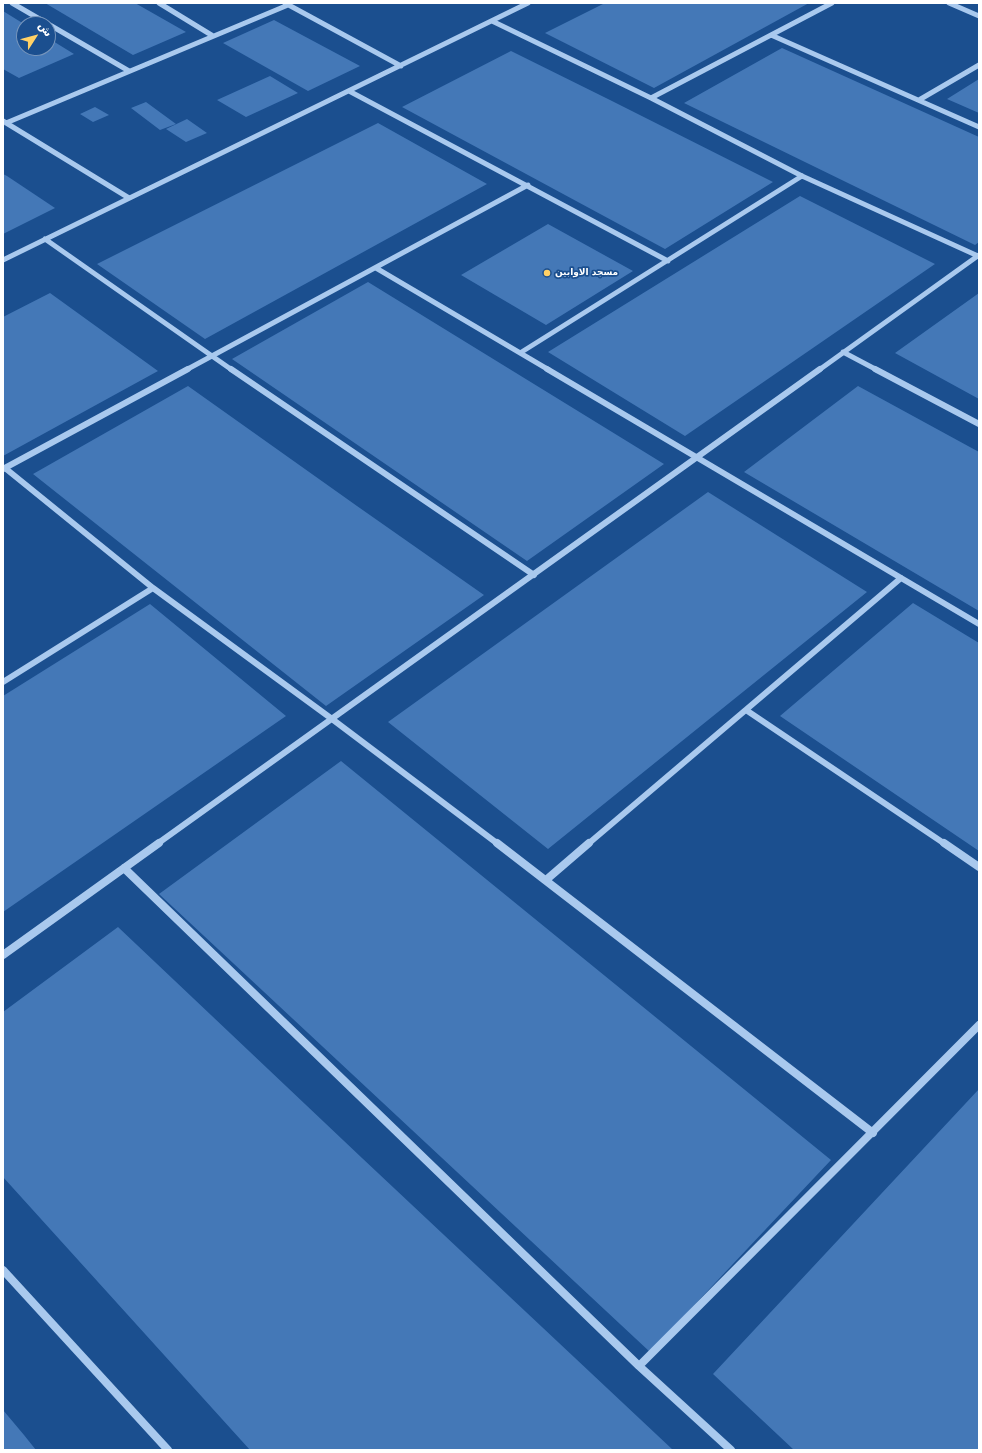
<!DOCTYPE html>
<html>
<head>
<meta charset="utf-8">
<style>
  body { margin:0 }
  #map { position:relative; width:982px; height:1453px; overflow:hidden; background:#1b4f8f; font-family:"DejaVu Sans","Noto Naskh Arabic",sans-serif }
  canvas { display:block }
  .frame { position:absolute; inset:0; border:4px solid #fff; pointer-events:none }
  .north { position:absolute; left:16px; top:16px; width:40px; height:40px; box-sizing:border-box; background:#1b4f8f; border:1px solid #7695bc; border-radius:50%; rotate:54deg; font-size:11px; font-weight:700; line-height:16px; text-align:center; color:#fff }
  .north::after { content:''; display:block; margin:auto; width:14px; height:18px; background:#ffd166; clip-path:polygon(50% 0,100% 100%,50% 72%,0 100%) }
</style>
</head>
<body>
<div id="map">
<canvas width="982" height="1453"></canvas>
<div class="frame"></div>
<div class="north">ش</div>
</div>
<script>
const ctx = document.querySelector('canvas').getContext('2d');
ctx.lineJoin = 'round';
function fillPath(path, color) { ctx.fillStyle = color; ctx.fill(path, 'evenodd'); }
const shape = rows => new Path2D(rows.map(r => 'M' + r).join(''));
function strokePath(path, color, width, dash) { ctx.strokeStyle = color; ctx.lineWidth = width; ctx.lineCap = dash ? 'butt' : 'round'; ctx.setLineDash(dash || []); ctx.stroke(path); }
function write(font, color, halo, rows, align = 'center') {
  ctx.font = font + ' "DejaVu Sans","Noto Naskh Arabic",sans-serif'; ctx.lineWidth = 3.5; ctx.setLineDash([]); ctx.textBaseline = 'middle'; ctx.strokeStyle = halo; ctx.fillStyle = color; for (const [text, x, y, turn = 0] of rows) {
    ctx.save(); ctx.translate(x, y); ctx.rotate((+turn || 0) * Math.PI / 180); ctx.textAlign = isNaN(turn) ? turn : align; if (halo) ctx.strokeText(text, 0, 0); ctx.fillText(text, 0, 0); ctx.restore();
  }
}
fillPath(shape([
  [45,3,135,3,186,32,133,55],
  [605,3,809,3,654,88,545,33],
  [3,11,24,24,24,48,48,48,48,38,74,54,19,78,3,69],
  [274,20,302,35,360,66,308,91,223,43],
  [782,48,979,137,979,242,975,245,684,103],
  [511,51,610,100,773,182,665,249,402,107],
  [270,76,298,93,246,117,217,100],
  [979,79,979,113,947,99],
  [146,102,176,124,160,130,131,108],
  [95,107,109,115,93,122,80,114],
  [187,119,207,133,186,142,166,129],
  [378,123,487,184,205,339,97,264],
  [3,174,7,176,55,208,3,234],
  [800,196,935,264,685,436,548,352],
  [548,224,633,271,546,325,461,275],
  [368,282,599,424,664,464,527,561,232,359],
  [50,293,158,371,3,456,3,317],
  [979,293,979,399,895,353],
  [188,386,357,506,484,595,326,706,33,474],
  [858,386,979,452,979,611,744,472],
  [708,492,867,592,548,849,388,722],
  [913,603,979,643,979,851,780,716],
  [150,604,286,716,3,912,3,696],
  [341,761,831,1160,650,1352,159,894],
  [118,927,362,1158,673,1450,250,1450,3,1177,3,1012],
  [979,1089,979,1450,794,1450,713,1374],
  [3,1410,24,1435,36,1450,3,1450]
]), '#4478b7');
strokePath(shape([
  [12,3,129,71],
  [159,3,213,36],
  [285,3,401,66],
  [949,3,979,16],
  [492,21,651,98,802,176,978,256],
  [771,35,979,127],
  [349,91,668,261],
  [651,98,832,3],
  [919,100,979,65],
  [3,121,129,198],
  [6,123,288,5],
  [45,239,232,370],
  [3,260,528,3],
  [376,268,549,370],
  [843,352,877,370],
  [520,353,802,176],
  [186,370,528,185],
  [819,370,979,255]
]), '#a9c9ee', 5);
strokePath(shape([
  [231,369,534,575],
  [547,369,979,624],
  [875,369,979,424],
  [5,468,153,588,332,719,498,844],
  [3,469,188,369],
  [3,682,153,588],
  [746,710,945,844],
  [157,844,820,369],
  [588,844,901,578]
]), '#a9c9ee', 6);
strokePath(shape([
  [497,843,873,1133],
  [944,843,979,867],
  [124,868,639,1366,731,1450],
  [546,880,589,843],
  [3,955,159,843],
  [3,1270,168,1450],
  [639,1366,979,1025]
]), '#a9c9ee', 8);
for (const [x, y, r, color] of [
  [547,273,4,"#ffd166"]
]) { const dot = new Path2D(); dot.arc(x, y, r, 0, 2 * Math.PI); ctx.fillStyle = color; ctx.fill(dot); strokePath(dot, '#1b4f8f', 1.5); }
write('bold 9px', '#fff', '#1b4f8f', [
  ["مسجد الاوابين",555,273]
], 'left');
</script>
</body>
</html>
